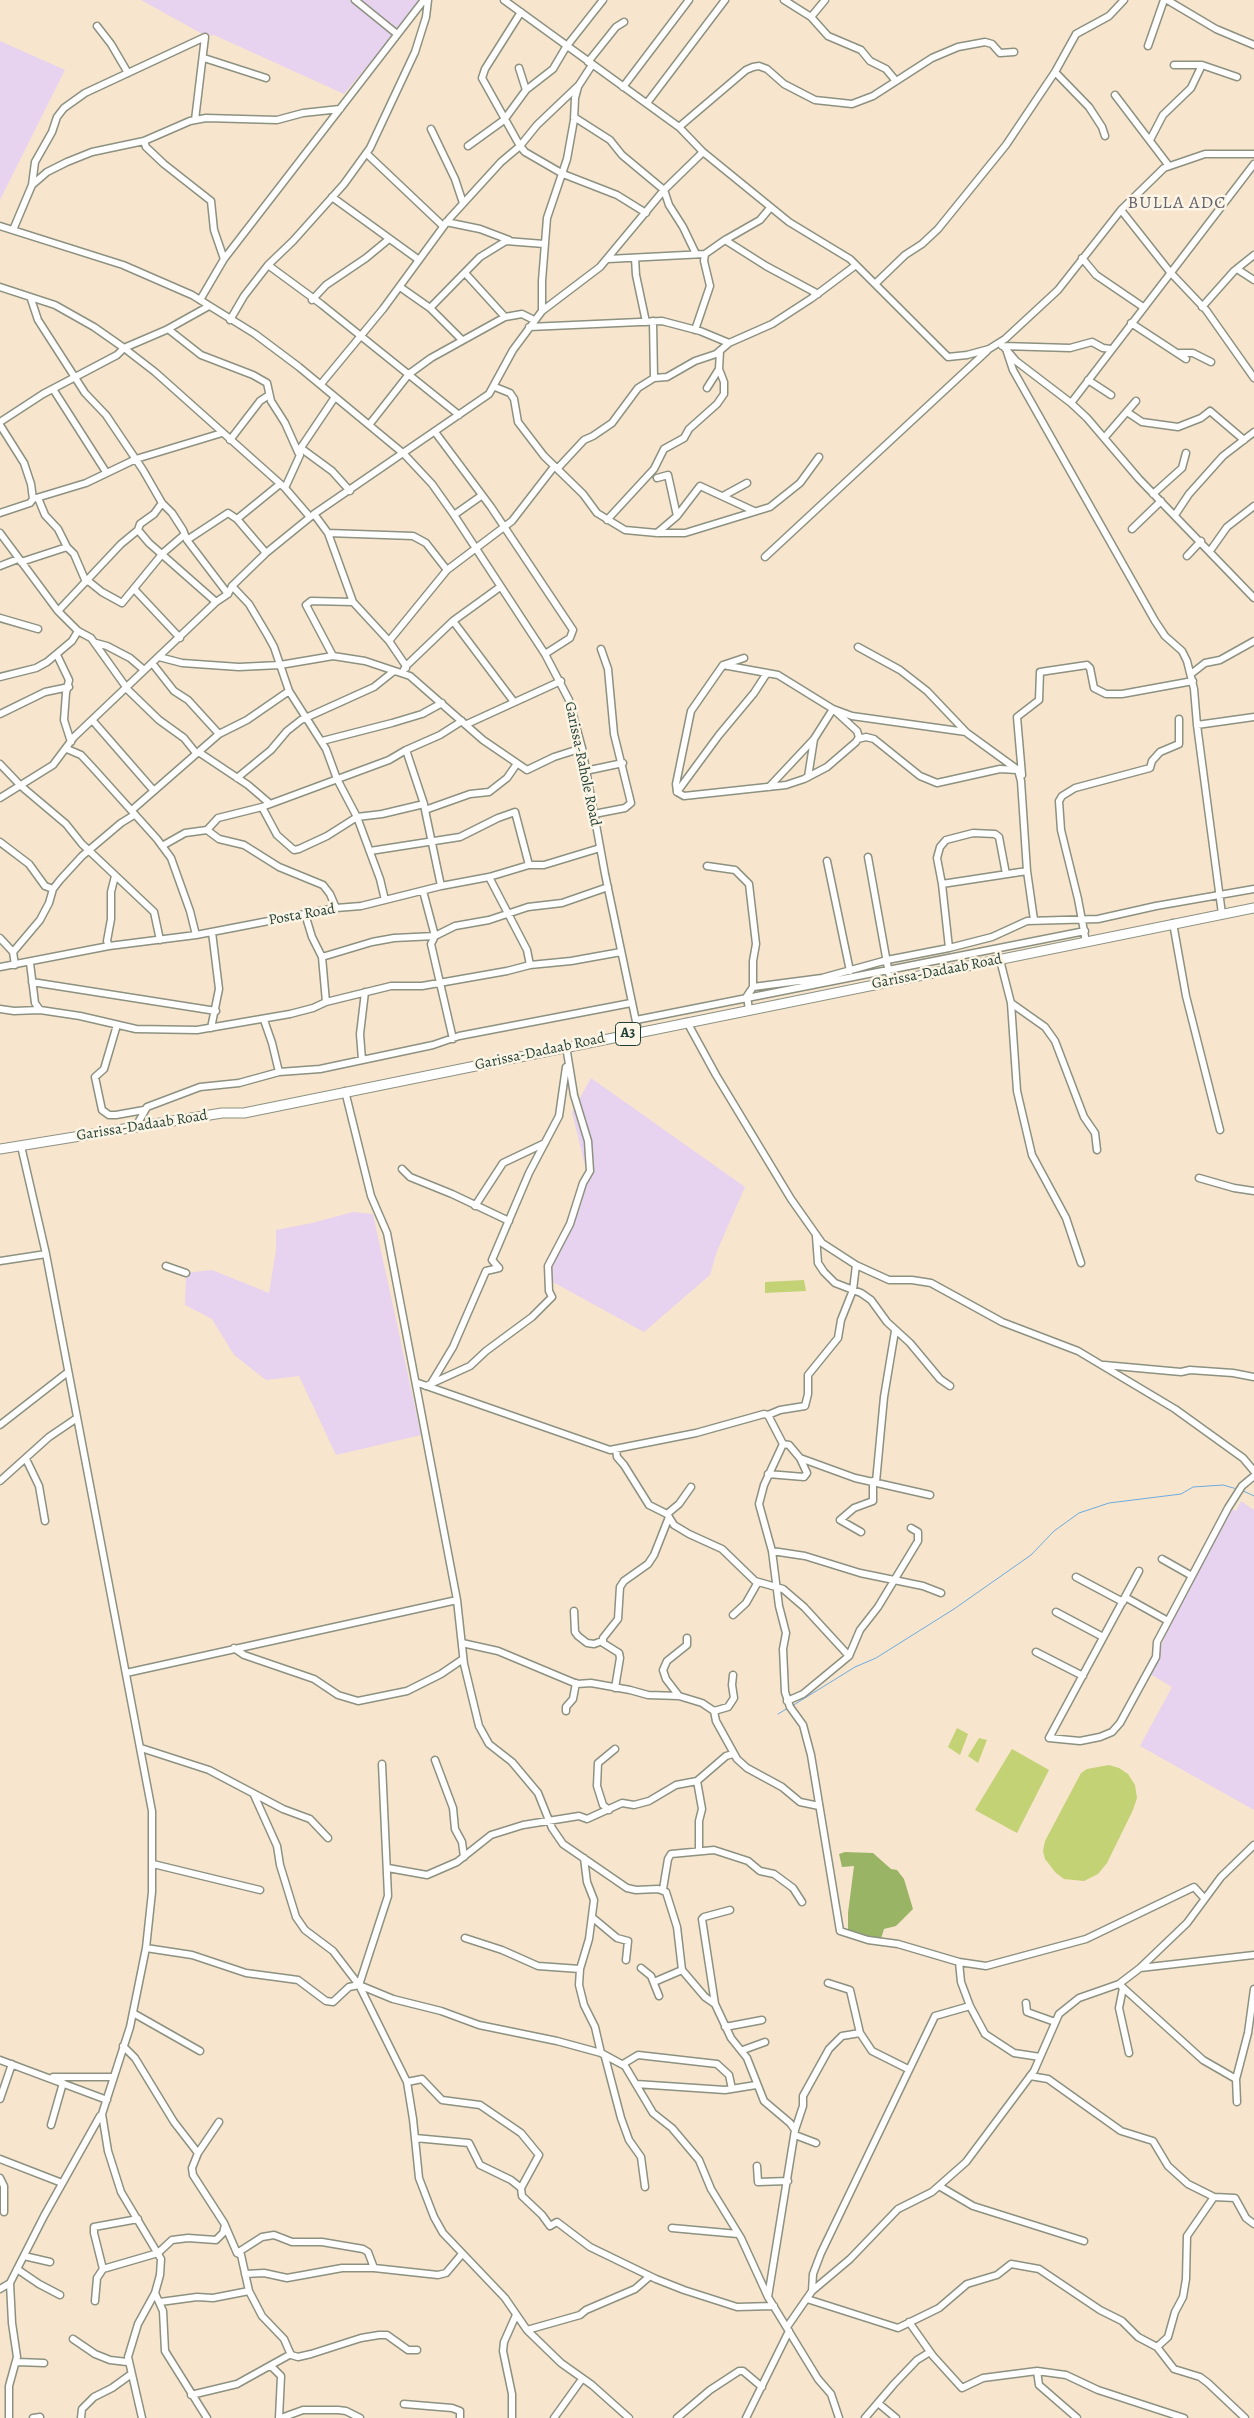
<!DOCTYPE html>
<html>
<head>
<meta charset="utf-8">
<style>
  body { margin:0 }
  canvas { display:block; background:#f8e5cd }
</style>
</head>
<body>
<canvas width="1254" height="2418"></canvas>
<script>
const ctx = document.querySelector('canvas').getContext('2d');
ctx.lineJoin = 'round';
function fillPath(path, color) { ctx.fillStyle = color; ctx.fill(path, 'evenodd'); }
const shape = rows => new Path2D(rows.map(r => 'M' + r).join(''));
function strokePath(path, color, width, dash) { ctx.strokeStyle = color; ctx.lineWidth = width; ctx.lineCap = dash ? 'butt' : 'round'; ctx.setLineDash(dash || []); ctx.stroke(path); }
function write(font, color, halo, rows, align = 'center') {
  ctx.font = font + ' Alegreya,serif'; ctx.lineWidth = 5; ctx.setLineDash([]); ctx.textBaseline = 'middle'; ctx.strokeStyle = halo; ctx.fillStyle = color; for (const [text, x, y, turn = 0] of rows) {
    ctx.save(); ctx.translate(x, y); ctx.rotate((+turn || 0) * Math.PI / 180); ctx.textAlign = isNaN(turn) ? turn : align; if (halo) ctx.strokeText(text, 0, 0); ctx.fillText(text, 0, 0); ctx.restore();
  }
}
fillPath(shape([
  [141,0,422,0,344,94,214,35,206,36],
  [0,41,65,70,0,200],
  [591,1078,745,1187,717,1251,710,1275,644,1332,551,1281,553,1262,586,1170,572,1112],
  [353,1212,373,1214,421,1435,336,1455,299,1376,266,1380,234,1355,212,1319,185,1305,186,1273,212,1270,269,1293,276,1250,276,1230,312,1223],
  [1241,1501,1254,1510,1254,1810,1140,1746,1172,1687,1150,1674,1168,1629,1231,1509,1236,1511]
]), '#e7d2ef');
fillPath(shape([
  [804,1280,806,1291,765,1293,765,1282],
  [957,1728,968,1734,960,1755,948,1747],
  [979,1738,987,1740,978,1763,968,1756],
  [1012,1749,1049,1770,1017,1833,975,1810],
  [1109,1765,1119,1768,1128,1774,1135,1785,1137,1798,1133,1810,1107,1863,1098,1874,1084,1881,1064,1879,1056,1873,1045,1859,1043,1851,1045,1841,1081,1773,1087,1769]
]), '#c3d274');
fillPath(shape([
  [845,1852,873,1853,891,1869,897,1870,904,1879,913,1909,896,1926,884,1929,879,1945,848,1937,848,1913,854,1866,842,1867,839,1854]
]), '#9ab466');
strokePath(shape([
  [1241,1490,1254,1496],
  [792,1706,855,1667,876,1658,954,1609,1031,1555,1054,1531,1079,1513,1109,1503,1181,1494,1193,1487,1223,1485,1237,1489],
  [778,1714,788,1708]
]), '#6cabdf', 1);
const minor = shape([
  [355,0,397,34],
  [504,0,679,127,703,152,789,222,850,259,948,357,967,355,989,349,1005,339,1058,290,1121,210,1164,168,1205,154,1254,154],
  [784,0,811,17,828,36,861,50,870,61,886,69,896,81],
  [1167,0,1216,29,1254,45],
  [521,12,485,69,482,78,520,146,525,152,563,174,617,195,646,213],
  [811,17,825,0],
  [97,26,111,44,128,73],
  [1148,46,1164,0],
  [204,58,266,78],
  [588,62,616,27,624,22],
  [1202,65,1237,77],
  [519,68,526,90],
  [623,87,689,0],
  [1115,95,1169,166],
  [647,103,725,0],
  [574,117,610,140,622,155,664,190,669,205,683,227,696,254],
  [195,120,205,37],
  [679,127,746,70,753,67,759,66,767,69,784,84,815,100,852,104,873,96,932,58,958,47,985,42,992,44,1000,53,1014,52],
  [431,129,455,179,463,203],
  [1105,136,1102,127,1089,107,1055,72,1076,34,1109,16,1124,0],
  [1150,140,1163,115,1191,88,1202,65,1174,65],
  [144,141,146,147,164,164,211,201,214,230,224,259],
  [468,146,504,120,526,90,553,69,566,47,603,0],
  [367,154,443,226],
  [32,185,47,172,67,162,92,152,144,141,190,121,206,118,277,120,303,113,340,109],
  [332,197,419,260],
  [1121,210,1170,272,1206,310,1254,378],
  [446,222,480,229,509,240],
  [0,226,123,265,192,295,255,334,299,367,404,454,432,484,454,515,545,654,569,700,582,748,605,874,638,1031],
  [13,230,32,185,35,162,52,132,57,117,64,108,85,93,205,37],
  [725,240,766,266,818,294],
  [635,258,636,275,646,322],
  [1082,258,1096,275,1143,307],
  [608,259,705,254,725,240,760,220,770,208],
  [268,265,321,304,459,415],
  [1237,269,1254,280],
  [465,273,505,317],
  [875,284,905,255,922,244,938,229,1006,145,1055,72],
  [0,287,55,305,94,327,124,348,155,372,285,488,310,517],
  [400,287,430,308,462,340],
  [31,299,38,320,85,393,106,415,143,470,162,503,172,513,183,530,187,540,228,594],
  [200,300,224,259,424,0],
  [312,300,326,285,366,258,389,239],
  [1202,307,1234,271,1254,255],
  [430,308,480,257,506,241,544,244],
  [542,311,542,281,547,218,567,159,574,120,575,98,578,87],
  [230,320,244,296,268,265,293,241,344,184,370,148,415,52,426,17,428,0],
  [653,321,654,378,667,377,695,361,716,354,729,343],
  [1131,323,1186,359],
  [529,327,662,321,700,331,729,343,772,324,812,298,856,265],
  [168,329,201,355,253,375,267,383,271,401,285,423,298,452],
  [695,330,710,286,704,261,705,254],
  [1002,346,1070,348,1092,342,1103,348,1111,349],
  [1004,347,1016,361,1071,403,1087,418,1139,479,1254,598],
  [1007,352,1013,370,1155,621,1165,636,1182,651,1187,661,1194,689,1197,725,1222,914],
  [1180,353,1193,353,1211,362],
  [1088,380,1111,395],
  [321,384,383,309,449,219,501,162,520,146,537,125,579,85,592,65],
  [495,387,510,393,514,399,518,422,544,456,583,494,597,513,625,530,657,533,685,533,770,507,800,483,819,457],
  [707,388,719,369,720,351],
  [53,389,106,472],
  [1071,403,1254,164],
  [1127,412,1142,422,1178,427,1201,418,1210,411,1244,440],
  [0,422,43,394,117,355,124,348,166,330,209,306],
  [0,425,24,463,31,484,33,499],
  [369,425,409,374,431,358,505,317,522,314,534,320],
  [435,432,491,507,573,630,570,638,545,654],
  [1105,437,1136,401],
  [230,440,260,401,269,395],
  [302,449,332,471,350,491],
  [657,478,668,475,677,516],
  [285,488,300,455,298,452,335,397],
  [1153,494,1182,468,1186,453],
  [723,496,747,483],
  [38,498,45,515,58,529,67,547,74,554,86,582],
  [0,513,30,503,33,499,86,483,136,459,222,433],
  [314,514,328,533,353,602,389,641,406,666,402,673],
  [454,515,481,496],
  [1175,515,1189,494,1223,456,1254,432],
  [237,519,280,484],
  [607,520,654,469,664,449,684,438,689,429,717,404,724,394,724,382,719,369],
  [1132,529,1161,501],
  [138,530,149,543,216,602],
  [0,533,58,611,78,631,91,638,126,687],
  [328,533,413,536,426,543,447,570],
  [657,533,677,516,700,486,754,511],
  [187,540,228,513,237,519,266,553],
  [1210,551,1227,527,1254,506],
  [1187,556,1201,541],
  [765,557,987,351],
  [21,562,67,547],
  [0,566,18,559],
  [87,580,102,592,122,603,163,553,184,535],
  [232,586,249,604,268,636,274,647,289,691,326,749,337,779,357,817,380,879,385,900],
  [135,590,180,638],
  [58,611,121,544,138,530,140,524,154,514,162,503],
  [0,618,38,629],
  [453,621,500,587],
  [389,641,447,570,512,521,553,468,558,468,584,440,593,436,612,423,638,388,654,378],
  [96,643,107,646,130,658,144,670],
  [858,647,900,670,927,691,967,733,1018,770,1021,781,1027,871,1034,920],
  [57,655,69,680,66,693,64,720,71,742],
  [333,656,306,605,311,601,353,602],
  [159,657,182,663,239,667,280,665,333,656,365,661,410,676,483,740,527,770,554,757,582,748],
  [744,658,723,665,691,711,676,784,677,792,684,796,786,785,804,779,827,767,856,742,859,737,857,731,833,709,814,739,808,777],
  [152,663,174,691,188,700,219,734],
  [723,665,778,675,833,709,852,716,966,732],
  [406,668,406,666,453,621,514,702],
  [1191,674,1205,663,1220,660,1254,641],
  [0,677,36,668,47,662,72,641,78,631],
  [126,688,159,720,184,738,196,753],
  [0,714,45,692,69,687],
  [93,721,154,791],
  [467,724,561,681],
  [1197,725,1254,717],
  [858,739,866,737,874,739,920,776,937,783,1000,769,1017,770],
  [322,741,392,723,422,714,442,703],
  [67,749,81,755,94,769,157,839,171,858,190,911,196,935],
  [406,750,424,804],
  [200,753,248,785,269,803],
  [0,764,21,786,66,824,82,844,154,912,160,940],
  [585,771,623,763],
  [1022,775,1017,717,1039,700,1040,672,1087,665,1090,668,1094,688,1106,694,1122,694,1193,681],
  [237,778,271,750,287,731,301,720,374,687,394,671],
  [769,787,814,739],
  [677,792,719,735,754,693,767,673],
  [0,798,53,765,74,737,216,602,228,594,232,586,266,553,314,514,489,394,513,350,542,311,600,267,664,190,703,152],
  [262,807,277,835,294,850,299,849,327,836,357,817,382,814,424,804,425,810,470,794,489,792,507,778,516,765],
  [132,810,219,734,247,720,289,691],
  [425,810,441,886],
  [594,814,625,808,631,803,614,734,608,669,601,649],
  [207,830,219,839,244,845,279,867,323,885,330,894,336,908],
  [0,842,29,864,45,886,53,889],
  [162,846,185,833,207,830,218,818,262,807,389,760,406,750,440,735,462,721],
  [370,851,460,837,498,818,515,812,529,865],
  [868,857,889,974],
  [827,861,850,971],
  [707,866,735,870,749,884,756,944,753,961,753,987,747,996,749,1010],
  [489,877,527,950,530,965],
  [942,884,1027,871],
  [423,891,435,936,431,944,453,1039],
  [305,914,312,937,322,957,326,1002],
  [1173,923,1186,996,1220,1130],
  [0,938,13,952,15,965],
  [1086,942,1078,899,1061,830,1059,801,1062,796,1075,788,1150,768,1152,761,1160,752,1179,744,1179,719],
  [109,946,107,941,111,919,111,892,115,876],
  [949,948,942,884,937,858,940,847,946,840,973,833,995,834,999,837,1006,874],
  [13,952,40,920,49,903,53,889,60,880,82,856,121,823,134,815],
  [322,957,372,942,394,938,435,936,455,926,489,920,528,907,562,903,608,887],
  [1000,960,1011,1003,1045,1027,1055,1041,1084,1117,1095,1133,1097,1150],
  [30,963,35,1003,40,1010],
  [0,967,109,946,196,935,336,908,361,906,441,886,489,877,529,865,544,865,600,848],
  [32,982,216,1011],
  [753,987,822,978,887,960,949,948,992,937,1027,921,1098,919,1156,906,1254,889],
  [1011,1003,1017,1091,1032,1155,1066,1218,1081,1263],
  [0,1009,14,1011,40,1010,80,1016,136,1029,197,1030,290,1014,313,1008,326,1002,391,986,422,986,507,971,530,965,571,961,621,952],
  [264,1020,272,1043,279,1072],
  [636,1020,1085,931],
  [687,1022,716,1075,791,1199,822,1243,856,1265,889,1280,912,1280,931,1283,1002,1322,1078,1351,1175,1409,1243,1458,1254,1471],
  [117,1025,104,1069,95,1077,102,1110,109,1115,116,1115,144,1110],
  [211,1028,219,989,212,932],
  [362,1060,360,1034,365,992],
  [345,1091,371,1196,387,1233,457,1600,464,1664,479,1726,489,1744,512,1762,538,1793,552,1828,563,1844,627,1888,636,1890,658,1889,666,1892,677,1927,682,1970,705,1997,715,2004,731,2038,747,2058,764,2101,790,2123,795,2130,768,2297],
  [135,1128,147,1107,200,1087,239,1083,279,1072,320,1069,433,1045,459,1036,631,1003],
  [21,1146,46,1254,152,1811,152,1892,146,1948,130,2027,102,2114,108,2151,121,2192,161,2259,160,2275,155,2293,138,2324,128,2357,142,2418],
  [402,1169,410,1177,452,1194,509,1221],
  [1199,1178,1234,1188,1254,1191],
  [475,1206,503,1163,545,1143],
  [816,1236,818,1263,824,1272,835,1283,861,1293,871,1300,887,1322,910,1343,940,1379,950,1386],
  [0,1261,46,1254],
  [166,1266,186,1273],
  [1104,1365,1181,1372,1190,1370,1233,1373,1254,1377],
  [432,1382,453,1347,486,1271,499,1268,492,1260,529,1173,559,1116,566,1067],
  [418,1383,610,1450,696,1433,764,1414,768,1415,780,1410,805,1406,808,1394,808,1375,838,1338,841,1320,853,1290,856,1265],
  [426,1386,470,1366,486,1351,532,1317,552,1297,549,1291,548,1266,570,1224,583,1183,590,1171,588,1141,574,1095,566,1046],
  [768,1415,783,1444,789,1445,800,1458,855,1478,930,1495],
  [0,1425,68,1372],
  [783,1444,764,1485,759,1504,772,1551,779,1606,786,1633,783,1649,785,1692,790,1707,803,1725,811,1755,840,1931,868,1940,898,1944,959,1962,961,1982,970,2006,985,2034,1014,2053,1040,2057],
  [616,1449,617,1457,624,1465,649,1505,667,1514,674,1525,689,1534,722,1549,755,1581,783,1589,804,1607,849,1656],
  [26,1459,39,1486,45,1521],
  [768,1474,804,1477,807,1473,800,1458],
  [0,1481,49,1437,77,1418],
  [876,1482,884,1397,895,1331],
  [667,1514,679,1504,691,1487],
  [861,1532,840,1520,854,1508,873,1501,873,1481],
  [772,1551,805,1556,860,1573,923,1586,941,1593],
  [1162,1559,1192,1576],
  [1139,1571,1049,1738,1080,1741,1100,1737,1112,1732,1120,1723,1156,1657,1157,1642,1228,1508,1242,1486,1254,1476],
  [1076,1577,1123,1602],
  [1125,1597,1168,1621],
  [574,1611,575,1632,578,1636,587,1643,594,1644,602,1641],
  [1056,1612,1103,1637],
  [733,1615,746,1603,758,1582],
  [462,1643,498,1651,577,1684,591,1683,630,1690,648,1695,679,1696,702,1703,714,1711,716,1721,737,1759,747,1768,782,1787,800,1802,819,1806],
  [234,1648,244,1655,314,1679,338,1695,358,1701,407,1691,441,1674,463,1659],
  [1036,1652,1083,1676],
  [126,1673,457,1600],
  [615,1688,620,1658,619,1653,603,1643,603,1638,618,1619,620,1587,624,1581,648,1564,654,1555,669,1517],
  [679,1696,666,1679,663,1670,667,1661,687,1645,687,1638],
  [787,1701,803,1694,849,1656,860,1630,878,1607,918,1541,918,1532,911,1528],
  [566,1711,566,1707,573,1699,576,1683],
  [714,1711,728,1707,734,1698,732,1685,733,1675],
  [141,1748,209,1770,283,1809,310,1819,328,1838],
  [435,1760,453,1808,455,1829,462,1842,464,1857],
  [382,1764,388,1896,359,1985,407,2082,413,2119,419,2178,434,2217,443,2233,505,2298,527,2330,561,2363,592,2385,629,2418],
  [254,1795,277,1846,280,1865,296,1917,305,1930,333,1951,359,1985,393,1999,441,2011,479,2025,557,2041,601,2053,625,2066,653,2113,672,2128,699,2160,711,2189,741,2238,768,2297,818,2379,831,2394,839,2418],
  [609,1810,603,1805,597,1786,598,1763,615,1749],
  [699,1850,699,1821,702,1809,697,1781,726,1756,733,1754],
  [584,1858,587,1882,594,1900,589,1939,580,1969,579,1985,584,2005,595,2027,601,2053],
  [153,1864,260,1890],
  [388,1868,427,1875,457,1862,491,1835,523,1825,579,1816,587,1819,622,1803,634,1805,649,1801,676,1785,697,1781],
  [663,1889,668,1859,671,1854,714,1850,748,1861,760,1871,774,1874,793,1888,802,1902],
  [593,1918,617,1938,628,1941,626,1960],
  [465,1938,502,1950,538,1966,580,1969],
  [146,1948,192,1955,246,1973,298,1980,326,2001,333,2002,349,1987,359,1985],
  [959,1962,986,1966,1086,1939,1194,1887,1204,1898],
  [641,1968,651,1976,659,1996],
  [1140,1968,1254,1955],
  [654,1982,682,1970],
  [828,1983,850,1990,860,2033,872,2051,908,2069],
  [1119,1984,1203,2060,1236,2079],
  [1123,1988,1119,2008,1129,2053],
  [1026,2003,1027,2012,1055,2022],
  [715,2004,702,1919,704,1917,730,1910],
  [133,2013,200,2051],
  [725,2027,762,2020],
  [123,2046,135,2058,174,2122,198,2153],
  [743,2050,765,2042],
  [605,2057,621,2118,629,2140,641,2157,645,2187],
  [0,2060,107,2100],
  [623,2064,638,2055,717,2064,729,2075,732,2089],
  [1030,2076,1048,2079,1121,2131,1153,2141,1168,2166,1188,2184,1214,2197,1235,2198,1246,2218,1254,2224],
  [53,2077,112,2077],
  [407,2082,422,2079,442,2100,480,2105,521,2133,539,2155,521,2188],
  [636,2084,725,2090,756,2085],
  [0,2099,12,2064],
  [1237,2102,1236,2079,1248,2033,1254,1989],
  [219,2122,198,2153,192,2168,193,2175,224,2223,237,2253,241,2255,249,2291,262,2316,284,2339,291,2355,298,2357,311,2354,361,2338,379,2335,387,2335,408,2350,417,2350],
  [51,2125,63,2083],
  [795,2130,803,2106,803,2096,829,2049,842,2036,860,2033],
  [795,2135,816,2143],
  [415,2138,469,2143,480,2165,511,2180,521,2188,522,2196,542,2215,550,2226,557,2222,590,2247,656,2279,684,2290,737,2307,774,2306],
  [0,2159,62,2183],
  [757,2166,758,2182,788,2181],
  [0,2178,4,2186,4,2212],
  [939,2186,973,2206,1084,2241],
  [672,2228,738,2234],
  [237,2253,262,2237,274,2235,292,2242,322,2242,363,2249,368,2252,374,2268],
  [24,2256,50,2262],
  [17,2269,39,2284,60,2295],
  [103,2269,94,2233,94,2227,138,2219],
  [245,2274,264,2273,287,2278,342,2268,374,2268,438,2275,446,2273,462,2254],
  [0,2289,10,2283],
  [812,2291,813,2274,821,2253,935,2016,970,2006],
  [155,2293,163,2311,165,2351,207,2418],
  [807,2299,898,2328,939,2308,967,2284,997,2275,1011,2264,1039,2269,1100,2310,1122,2321,1138,2337,1157,2347,1174,2369,1200,2377,1208,2383,1245,2418],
  [95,2301,97,2278,103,2269,158,2253,172,2240,188,2238,216,2240,223,2233,225,2225],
  [160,2302,197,2297,213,2298,249,2291],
  [909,2322,933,2356,962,2388,983,2378,1037,2371,1066,2375,1098,2390,1184,2418],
  [787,2327,812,2291,850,2259,898,2209,932,2192,966,2162,1034,2071,1059,2014,1079,1998,1119,1984,1140,1968,1187,1923,1221,1877,1254,1845],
  [527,2330,580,2315,586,2310,635,2289,650,2276],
  [73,2339,95,2354,110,2360,127,2362],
  [1157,2347,1168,2337,1175,2312,1183,2297,1186,2279,1187,2236,1214,2197],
  [17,2362,44,2363],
  [271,2366,281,2376,279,2418],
  [1037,2371,1039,2385,1077,2418],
  [191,2395,237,2384,291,2354],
  [878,2403,896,2418],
  [404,2404,452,2408,460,2411,460,2418],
  [9,2418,9,2386,17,2357,12,2323,10,2283,44,2216,100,2116],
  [33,2418,40,2417],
  [81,2418,82,2409,94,2397,112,2388,130,2375],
  [281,2418,303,2410,338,2410,346,2411,360,2418],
  [512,2418,512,2394,503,2351,504,2342,516,2315],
  [554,2418,582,2379],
  [677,2418,710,2390,739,2371,743,2371,762,2387],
  [746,2418,789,2331],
  [865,2418,894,2384,917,2360,930,2352]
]);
const highway = shape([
  [0,1149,222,1113,244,1113,1254,908]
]);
strokePath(minor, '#8c9180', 9);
strokePath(highway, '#8c9180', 11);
strokePath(minor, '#fff', 6);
strokePath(highway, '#fff', 9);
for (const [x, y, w] of [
  [628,1034,25]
]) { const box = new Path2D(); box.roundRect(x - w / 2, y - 11.5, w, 23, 4); ctx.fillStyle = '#fcf5e5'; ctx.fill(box); strokePath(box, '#1f3d34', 1); }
write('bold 14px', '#1f3d34', null, [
  ["A3",628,1034]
]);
write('15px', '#1f3d34', '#fcf5e5', [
  ["Garissa-Rahole Road",582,764,78],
  ["Posta Road",302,915,-10],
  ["Garissa-Dadaab Road",937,972,-11],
  ["Garissa-Dadaab Road",540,1052,-12],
  ["Garissa-Dadaab Road",142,1126,-9]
]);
ctx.letterSpacing = '1px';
write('18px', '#64636e', '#fcf5e5', [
  ["BULLA ADC",1177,204]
]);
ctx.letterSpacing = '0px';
</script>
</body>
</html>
